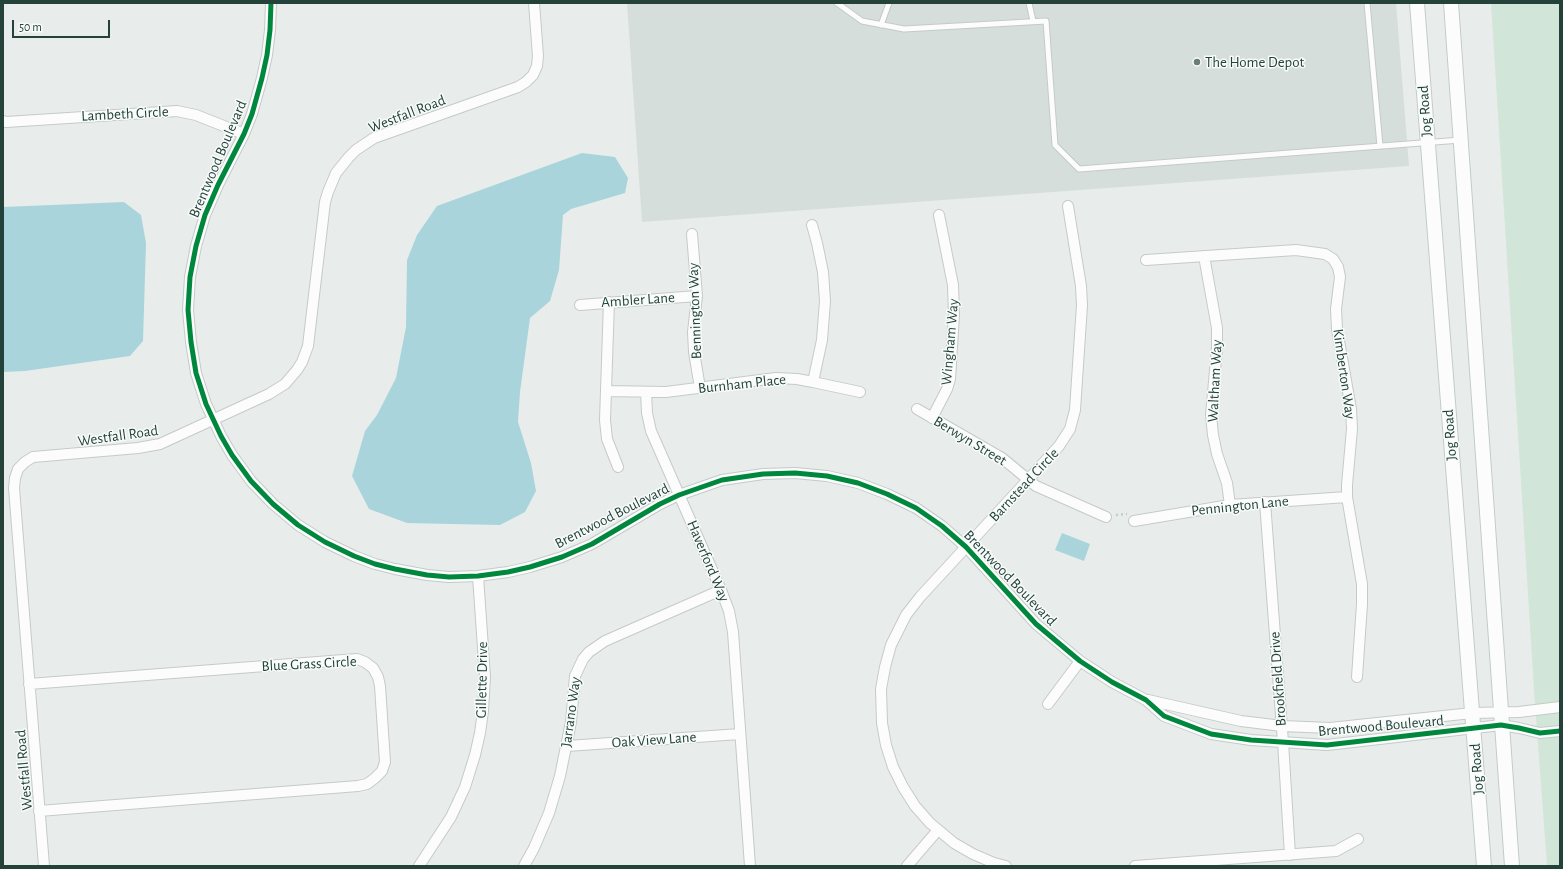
<!DOCTYPE html>
<html>
<head>
<meta charset="utf-8">
<style>
  body { margin:0 }
  #map { position:relative; width:1563px; height:869px; overflow:hidden; background:#e8edeb; font-family:"Alegreya Sans",sans-serif }
  canvas { display:block }
  .frame { position:absolute; inset:0; border:4px solid #24423a; pointer-events:none }
  .scale { position:absolute; left:12px; top:20px; width:98px; height:18px; box-sizing:border-box; border:2px solid #24423a; border-top:0; padding-left:5px; font-size:12px; line-height:14px; white-space:nowrap; color:#24423a; -webkit-text-stroke:3px #f7fbf9; paint-order:stroke }
</style>
</head>
<body>
<div id="map">
<canvas width="1563" height="869"></canvas>
<div class="frame"></div>
<div class="scale">50 m</div>
</div>
<script>
const ctx = document.querySelector('canvas').getContext('2d');
ctx.lineJoin = 'round';
function fillPath(path, color) { ctx.fillStyle = color; ctx.fill(path, 'evenodd'); }
const shape = rows => new Path2D(rows.map(r => 'M' + r).join(''));
function strokePath(path, color, width, dash) { ctx.strokeStyle = color; ctx.lineWidth = width; ctx.lineCap = dash ? 'butt' : 'round'; ctx.setLineDash(dash || []); ctx.stroke(path); }
function write(font, color, halo, rows, align = 'center') {
  ctx.font = font + ' "Alegreya Sans",sans-serif'; ctx.lineWidth = 3; ctx.setLineDash([]); ctx.textBaseline = 'middle'; ctx.strokeStyle = halo; ctx.fillStyle = color; for (const [text, x, y, turn = 0] of rows) {
    ctx.save(); ctx.translate(x, y); ctx.rotate((+turn || 0) * Math.PI / 180); ctx.textAlign = isNaN(turn) ? turn : align; if (halo) ctx.strokeText(text, 0, 0); ctx.fillText(text, 0, 0); ctx.restore();
  }
}
fillPath(shape([
  [627,3,1396,3,1409,166,642,222]
]), '#d6dedb');
fillPath(shape([
  [1491,3,1560,3,1560,866,1547,866,1534,690]
]), '#d1e6d8');
fillPath(shape([
  [582,153,615,157,628,178,625,193,571,209,563,215,559,270,550,301,530,318,520,392,518,422,531,463,536,491,525,512,500,525,407,523,369,509,352,476,365,431,377,415,396,378,406,327,407,260,417,235,437,206],
  [124,202,141,215,146,243,143,341,130,356,25,371,3,372,3,207],
  [1062,533,1090,544,1084,561,1055,550]
]), '#a9d4db');
const service = shape([
  [837,3,862,21,904,29,1046,21,1055,145,1079,169,1461,140],
  [1029,3,1033,21],
  [1367,3,1380,146],
  [881,25,889,3]
]);
const minor = shape([
  [271,3,270,30,267,55,262,78,252,114,244,134,218,185,205,215,196,246,190,277,188,310,191,342,196,373,206,404,221,436,232,455,251,481,273,504,298,525,325,542,354,556,375,564,395,569,427,575,449,577,478,576,508,572,530,567,562,557,592,544,660,504,679,495,722,480,763,474,795,473,827,476,858,483,887,494,916,508,942,526,966,547,1036,624,1080,661,1112,682,1146,700,1164,716,1211,734,1251,740,1327,745,1501,725,1519,728,1540,733,1560,731],
  [3,121,6,122,177,111,196,115,244,134],
  [812,225,817,243,823,272,825,301,822,340,813,382],
  [692,234,697,296,693,332,694,352,700,388],
  [1204,256,1217,328,1217,348,1211,415,1213,435,1217,454,1227,483,1230,505],
  [1146,260,1296,250,1325,254,1333,259,1338,267,1340,277,1336,309,1337,329,1351,409,1352,429,1347,485,1347,497,1362,584,1362,604,1357,677],
  [609,302,605,420,607,439,618,467],
  [580,305,697,296],
  [606,391,666,392,776,378,797,379,813,382,860,392],
  [646,392,647,413,651,431,721,590,729,611,733,632,750,866],
  [917,409,1002,458,1036,486,1106,517],
  [932,418,947,389,950,379,954,315,953,285,939,215],
  [1265,502,1283,742,1290,855],
  [1134,521,1230,505,1347,497],
  [29,684,357,659,365,662,373,668,378,677,380,686,385,762,382,771,375,778,367,784,358,786,39,811],
  [1148,700,1241,721,1282,726,1330,728,1472,713,1519,712,1560,707],
  [1048,704,1080,661],
  [567,746,740,734],
  [44,866,14,488,15,478,18,469,25,462,33,457,138,448,160,444,269,394,285,384,297,370,302,362,308,346,325,202,328,192,336,173,349,157,356,150,374,138,518,87,526,82,533,75,537,66,538,56,534,3],
  [419,866,451,817,465,787,475,755,480,733,483,711,485,677,478,576],
  [524,866,534,848,549,813,560,776,571,722,575,676,583,659,589,652,605,641,721,590],
  [907,866,938,830],
  [1006,866,994,863,973,854,954,843,930,823,915,806,903,787,893,767,886,745,882,723,881,689,885,667,891,645,906,615,920,597,1059,446,1070,429,1075,410,1082,305,1081,286,1068,206],
  [1135,866,1336,851,1358,839]
]);
const secondary = shape([
  [1417,3,1484,866],
  [1451,3,1512,866]
]);
strokePath(service, '#c5cac8', 7);
strokePath(minor, '#c5cac8', 12);
strokePath(secondary, '#c3cbc8', 16);
strokePath(shape([
  [1116,515,1127,514]
]), '#c3ccca', 2.5, [2, 3]);
strokePath(service, '#fcfcfc', 5);
strokePath(minor, '#fcfcfc', 10);
strokePath(secondary, '#fcfcfc', 14);
strokePath(shape([
  [271,3,270,30,267,55,262,78,252,114,244,134,218,185,205,215,196,246,190,277,188,310,191,342,196,373,206,404,221,436,232,455,251,481,273,504,298,525,325,542,354,556,375,564,395,569,427,575,449,577,478,576,508,572,530,567,562,557,592,544,660,504,679,495,722,480,763,474,795,473,827,476,858,483,887,494,916,508,942,526,966,547,1036,624,1080,661,1112,682,1146,700,1164,716,1211,734,1251,740,1327,745,1501,725,1519,728,1540,733,1560,731]
]), '#00873e', 5);
for (const [x, y, r, color] of [
  [1197,62,4,"#697e78"]
]) { const dot = new Path2D(); dot.arc(x, y, r, 0, 2 * Math.PI); ctx.fillStyle = color; ctx.fill(dot); strokePath(dot, '#f7fbf9', 1.5); }
write('15px', '#24423a', '#f7fbf9', [
  ["The Home Depot",1205,62]
], 'left');
write('15px', '#24423a', '#f7fbf9', [
  ["Jog Road",1425,111,-94],
  ["Lambeth Circle",125,114,-3],
  ["Westfall Road",407,114,-21],
  ["Brentwood Boulevard",218,159,-67],
  ["Ambler Lane",638,300,-4],
  ["Bennington Way",695,311,-92],
  ["Wingham Way",950,342,-85],
  ["Kimberton Way",1344,374,82],
  ["Waltham Way",1215,381,-87],
  ["Burnham Place",742,384,-6],
  ["Jog Road",1450,435,-94],
  ["Westfall Road",118,436,-8],
  ["Berwyn Street",970,441,31],
  ["Barnstead Circle",1024,485,-47],
  ["Pennington Lane",1240,506,-6],
  ["Brentwood Boulevard",612,516,-27],
  ["Haverford Way",708,561,67],
  ["Brentwood Boulevard",1010,578,46],
  ["Blue Grass Circle",309,664,-3],
  ["Brookfield Drive",1278,679,-94],
  ["Gillette Drive",482,680,-89],
  ["Jarrano Way",571,712,-82],
  ["Brentwood Boulevard",1381,726,-5],
  ["Oak View Lane",654,740,-4],
  ["Jog Road",1477,769,-94],
  ["Westfall Road",24,770,-95]
]);
</script>
</body>
</html>
